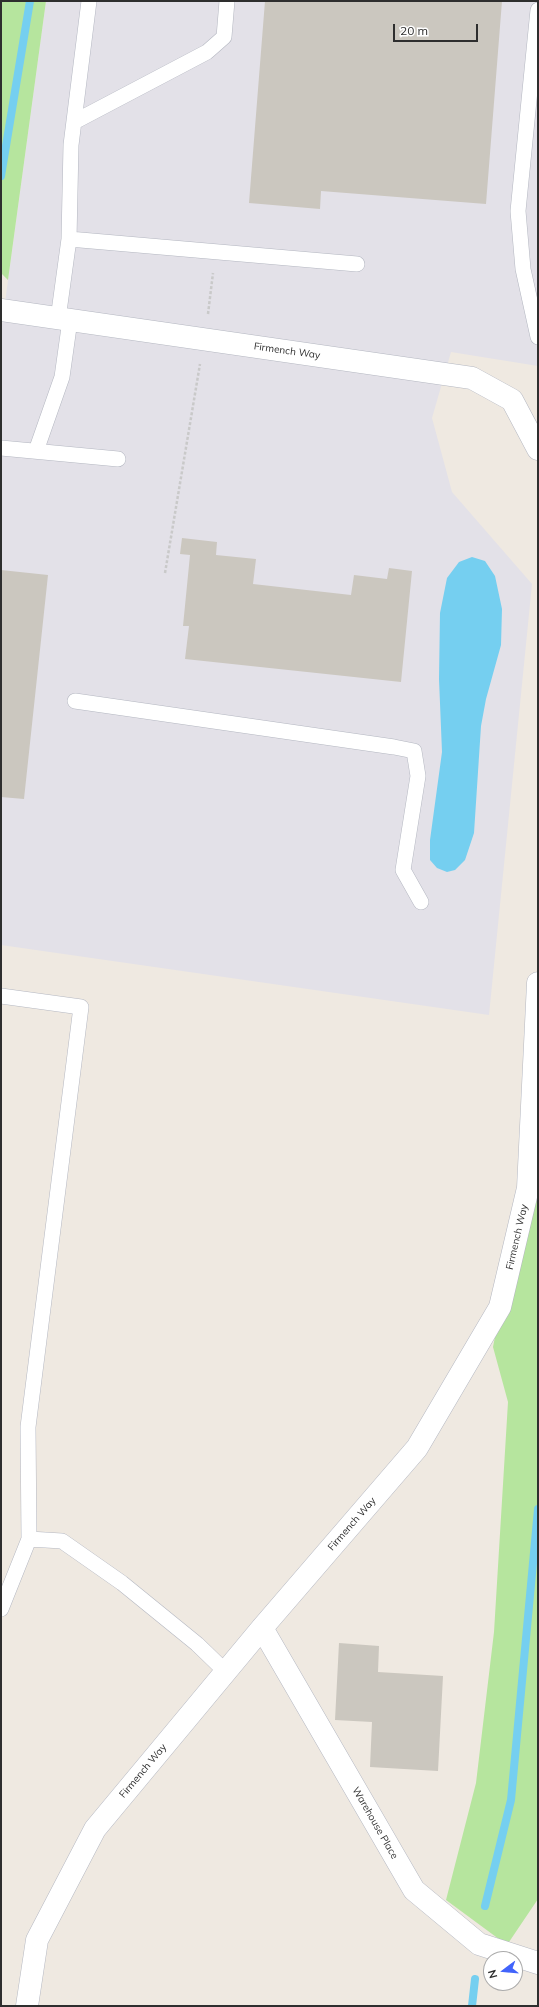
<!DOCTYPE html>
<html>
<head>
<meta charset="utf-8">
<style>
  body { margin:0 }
  #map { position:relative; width:539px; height:2007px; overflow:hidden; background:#efe9e1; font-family:Mulish,sans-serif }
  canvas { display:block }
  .frame { position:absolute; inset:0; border:2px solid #2e2e2e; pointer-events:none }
  .north { position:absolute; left:483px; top:1951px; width:40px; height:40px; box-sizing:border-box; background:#fff; border:1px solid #ababab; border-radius:50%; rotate:254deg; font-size:11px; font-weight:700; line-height:16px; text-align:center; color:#2e2e2e }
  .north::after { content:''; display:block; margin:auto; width:14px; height:18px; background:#4264fb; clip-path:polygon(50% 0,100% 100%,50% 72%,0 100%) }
  .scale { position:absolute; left:393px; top:24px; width:85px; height:18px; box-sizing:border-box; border:2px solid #2e2e2e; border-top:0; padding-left:5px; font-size:12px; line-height:14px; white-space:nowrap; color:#2e2e2e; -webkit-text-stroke:3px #fff; paint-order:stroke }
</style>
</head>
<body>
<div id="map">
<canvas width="539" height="2007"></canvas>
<div class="frame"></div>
<div class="north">N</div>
<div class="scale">20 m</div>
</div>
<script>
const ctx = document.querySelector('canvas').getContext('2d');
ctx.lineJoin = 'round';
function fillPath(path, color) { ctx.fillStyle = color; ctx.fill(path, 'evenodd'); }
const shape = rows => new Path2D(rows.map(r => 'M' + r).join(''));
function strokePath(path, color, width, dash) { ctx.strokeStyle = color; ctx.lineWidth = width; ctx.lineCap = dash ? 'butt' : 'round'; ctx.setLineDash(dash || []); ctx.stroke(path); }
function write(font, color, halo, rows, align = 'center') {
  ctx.font = font + ' Mulish,sans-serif'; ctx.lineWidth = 3; ctx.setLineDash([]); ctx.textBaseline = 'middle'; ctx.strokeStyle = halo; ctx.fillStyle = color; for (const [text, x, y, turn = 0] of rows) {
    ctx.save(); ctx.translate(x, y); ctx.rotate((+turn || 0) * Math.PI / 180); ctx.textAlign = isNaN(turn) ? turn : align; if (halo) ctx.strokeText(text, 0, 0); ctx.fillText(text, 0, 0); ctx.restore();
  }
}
fillPath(shape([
  [46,1,538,1,538,366,451,352,432,418,452,492,532,584,489,1015,1,945,1,332]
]), '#e3e1e8');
fillPath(shape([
  [1,1,46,1,8,280,1,273],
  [538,1116,538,1899,507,1945,446,1900,476,1783,494,1632,508,1402,493,1347]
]), '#b6e59e');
fillPath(shape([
  [472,557,485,561,495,576,502,609,501,645,486,699,481,726,474,833,465,860,455,870,447,872,437,868,430,860,430,840,442,752,439,679,440,613,447,578,459,562]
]), '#75cff0');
strokePath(shape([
  [1,176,30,1],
  [485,1906,511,1800,538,1509],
  [472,2006,475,1979]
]), '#75cff0', 8);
fillPath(shape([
  [265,1,502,1,486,204,321,191,320,209,249,203],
  [182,538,217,542,216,555,256,559,253,584,351,595,354,575,387,579,389,568,412,571,401,682,185,659,189,626,183,626,190,555,180,554],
  [1,570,48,575,24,799,1,797],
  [339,1643,379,1646,378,1672,443,1676,438,1771,370,1767,372,1722,335,1720]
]), '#cbc7bf');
const service = shape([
  [538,10,518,211,523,269,538,337],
  [74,122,207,52,224,37,227,1],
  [69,239,71,145,89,1],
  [58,319,69,239,357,264],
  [1,448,118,459],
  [36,451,62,377,70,320],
  [75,701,394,747,414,751,418,776,403,870,421,902],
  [1,996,81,1007,28,1427,29,1539],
  [1,1609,29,1539,62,1541,122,1583,197,1644,226,1672]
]);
const minor = shape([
  [1,310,472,378,512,400,538,449],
  [262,1628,414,1890,479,1944,538,1963],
  [27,2006,37,1940,95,1829,262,1628,417,1448,500,1307,528,1188,538,983]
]);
strokePath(service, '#b4b7c1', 16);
strokePath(minor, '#b4b7c1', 23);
strokePath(shape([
  [208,314,213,273],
  [165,573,200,364]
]), '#c9c9c9', 2.5, [3, 2]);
strokePath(service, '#fff', 15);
strokePath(minor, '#fff', 22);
write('10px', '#2e2e2e', '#fff', [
  ["Firmench Way",287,351,8],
  ["Firmench Way",517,1237,-77],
  ["Firmench Way",352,1524,-49],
  ["Firmench Way",143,1771,-50],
  ["Warehouse Place",375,1823,60]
]);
</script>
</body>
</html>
